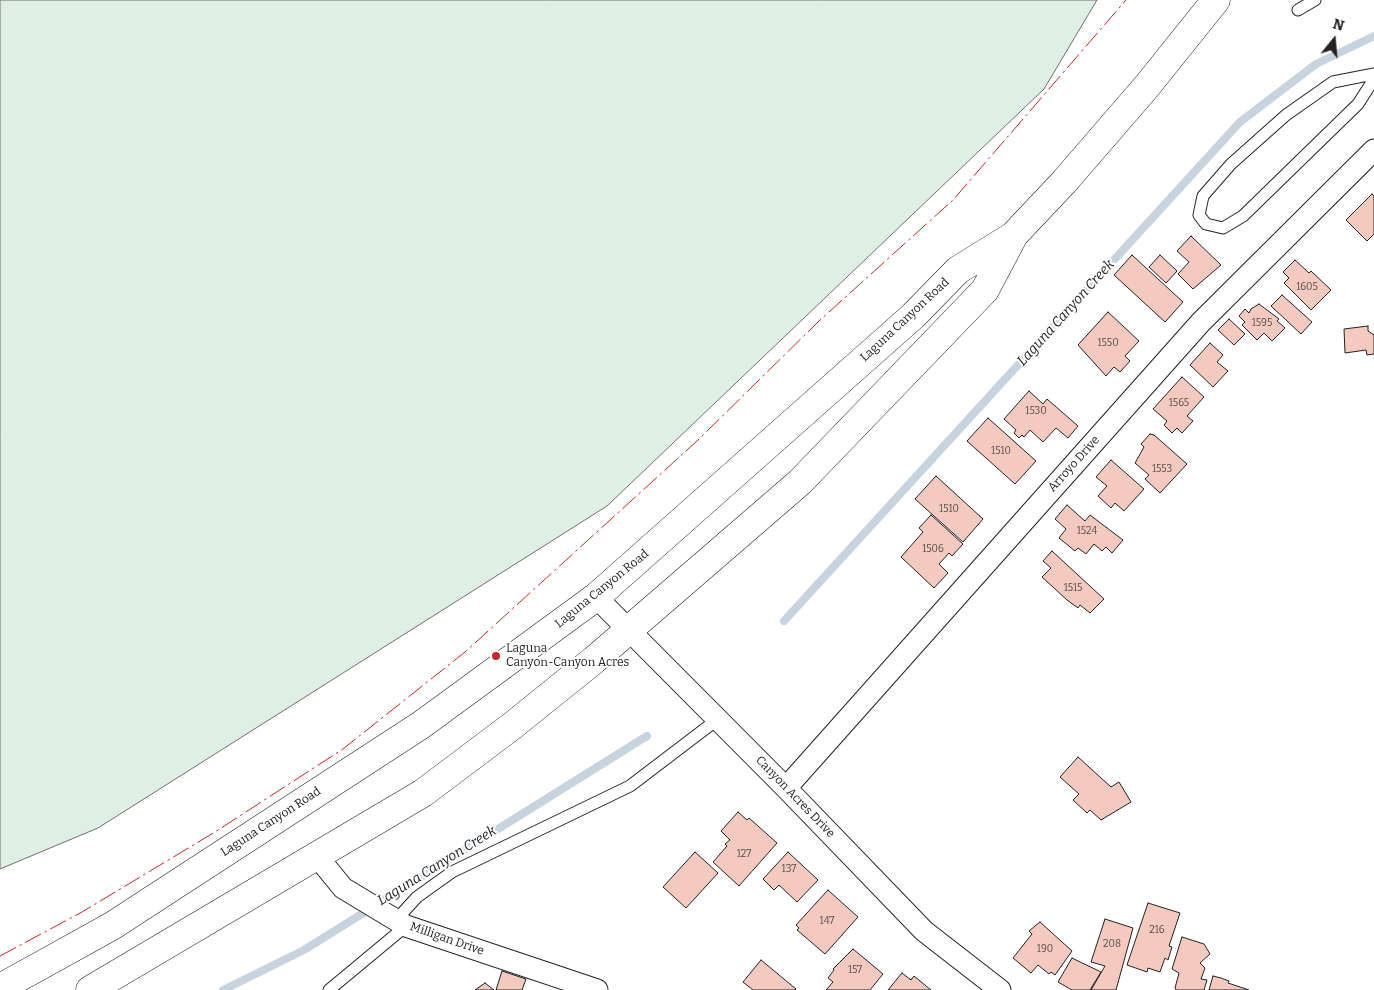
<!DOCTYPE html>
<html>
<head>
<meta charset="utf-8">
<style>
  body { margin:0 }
  #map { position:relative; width:1374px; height:990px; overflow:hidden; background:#fff; font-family:Bitter,serif }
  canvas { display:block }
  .north { position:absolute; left:1309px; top:15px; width:50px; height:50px; -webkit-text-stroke:4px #fff; paint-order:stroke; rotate:17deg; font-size:14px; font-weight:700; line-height:20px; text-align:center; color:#222 }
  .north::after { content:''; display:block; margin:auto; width:18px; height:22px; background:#222; clip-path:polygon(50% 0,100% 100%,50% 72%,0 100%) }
</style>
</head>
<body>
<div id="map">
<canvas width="1374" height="990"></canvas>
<div class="north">N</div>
</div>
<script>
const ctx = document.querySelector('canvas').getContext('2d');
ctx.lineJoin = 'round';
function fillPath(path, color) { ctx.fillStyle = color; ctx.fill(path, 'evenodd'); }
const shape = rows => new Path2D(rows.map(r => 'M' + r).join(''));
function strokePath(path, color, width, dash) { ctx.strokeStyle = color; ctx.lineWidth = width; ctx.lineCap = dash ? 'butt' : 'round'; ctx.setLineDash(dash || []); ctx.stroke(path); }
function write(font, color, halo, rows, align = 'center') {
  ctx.font = font + ' Bitter,serif'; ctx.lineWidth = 4; ctx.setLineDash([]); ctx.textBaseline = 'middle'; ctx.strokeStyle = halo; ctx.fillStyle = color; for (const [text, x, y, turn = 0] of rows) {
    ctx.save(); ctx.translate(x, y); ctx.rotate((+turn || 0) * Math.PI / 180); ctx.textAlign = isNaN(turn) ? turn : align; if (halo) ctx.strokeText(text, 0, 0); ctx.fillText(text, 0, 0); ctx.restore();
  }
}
const green = shape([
  [0,0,1097,0,1044,89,607,506,98,828,0,869,0,0]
]);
fillPath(green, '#e0efe3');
strokePath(green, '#6f6f6f', 1);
strokePath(shape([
  [784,621,1240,122,1316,64,1374,36],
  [223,990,304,950,647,736]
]), '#c7d3dd', 8);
const building = shape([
  [1372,194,1374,196,1374,234,1367,241,1346,220,1372,194],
  [1191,236,1221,265,1193,289,1178,274,1189,262,1177,251,1191,236],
  [1132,255,1183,302,1165,322,1114,275,1132,255],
  [1160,255,1177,271,1166,283,1149,267,1160,255],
  [1295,260,1309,273,1311,271,1331,290,1311,310,1284,283,1289,278,1283,272,1295,260],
  [1282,295,1312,322,1301,334,1271,306,1282,295],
  [1259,304,1279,319,1277,321,1285,328,1272,341,1264,333,1257,340,1242,325,1245,322,1239,316,1245,309,1249,313,1251,309,1259,304],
  [1108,312,1139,341,1125,356,1130,361,1120,372,1114,367,1106,376,1078,345,1108,312],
  [1229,319,1245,334,1234,345,1218,330,1229,319],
  [1368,326,1368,331,1374,335,1374,354,1367,355,1366,350,1345,353,1344,329,1368,326],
  [1210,343,1223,355,1217,362,1228,371,1213,387,1190,365,1210,343],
  [1182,377,1204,397,1187,416,1193,421,1182,433,1177,428,1172,433,1164,425,1167,421,1153,409,1182,377],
  [1029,391,1043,404,1047,399,1078,426,1068,438,1056,428,1043,442,1030,430,1024,437,1022,435,1019,438,1014,433,1016,430,1004,419,1029,391],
  [988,418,1036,461,1015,484,967,441,988,418],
  [1150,434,1154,435,1187,464,1160,493,1145,479,1149,475,1135,463,1144,447,1141,444,1150,434],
  [1111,460,1144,489,1124,511,1115,503,1111,508,1098,496,1107,486,1096,477,1111,460],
  [936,476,983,519,963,542,915,499,936,476],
  [1067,505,1085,521,1090,515,1123,540,1112,553,1106,547,1102,551,1094,544,1086,554,1078,548,1075,551,1059,538,1066,529,1055,519,1067,505],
  [931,515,963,544,952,556,949,553,939,564,948,573,934,588,901,557,923,532,919,528,931,515],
  [1052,551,1104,599,1090,613,1080,605,1078,608,1067,600,1042,577,1051,568,1043,561,1052,551],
  [1078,757,1111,787,1119,782,1131,802,1101,820,1090,810,1087,813,1073,800,1079,794,1060,777,1078,757],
  [738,812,747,820,749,818,777,843,739,886,713,862,727,846,725,844,730,840,721,831,738,812],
  [695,852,718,873,686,908,663,887,695,852],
  [788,852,818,880,797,902,779,885,774,890,763,879,788,852],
  [828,890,858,917,825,954,797,930,799,928,796,925,828,890],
  [1148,903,1180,913,1169,946,1172,947,1168,960,1165,958,1160,972,1148,968,1147,972,1127,965,1148,903],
  [1105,919,1133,928,1116,990,1091,990,1105,966,1091,962,1105,919],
  [1040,922,1072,951,1055,975,1051,972,1049,974,1038,965,1031,973,1013,958,1032,934,1029,931,1040,922],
  [1182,937,1204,944,1210,954,1200,963,1205,968,1201,979,1207,980,1204,990,1176,990,1175,988,1179,973,1172,969,1182,937],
  [853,949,883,974,870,990,826,990,833,982,828,978,834,970,833,969,853,949],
  [1072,958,1101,972,1090,990,1072,990,1058,982,1072,958],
  [761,960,796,989,795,990,753,990,743,982,761,960],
  [502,971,526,979,522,990,496,990,502,971],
  [902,973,911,980,914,976,931,990,888,990,902,973],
  [1213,976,1221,978,1229,981,1228,983,1249,990,1209,990,1213,976],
  [485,983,494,990,475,990,485,983]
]);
fillPath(building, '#f3c9c0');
strokePath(building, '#222', 1);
const lane = shape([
  [1298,10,1315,0],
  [1374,74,1333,82,1286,115,1231,164,1203,196,1199,215,1206,224,1223,228,1243,216,1358,104,1374,79],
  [396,920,417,897,452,872,630,786,718,719],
  [329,990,406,926]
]);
const street = shape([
  [596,597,786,788,924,931,1000,990],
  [786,788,1201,322,1374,150],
  [316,855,343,888,406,926,597,990]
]);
const primary = shape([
  [0,988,112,926,421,725,596,597,913,316,958,270,1013,236,1064,182,1147,86,1216,0],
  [90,990,423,793,512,726,594,660,800,482,985,290,1013,237]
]);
strokePath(lane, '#222', 13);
strokePath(street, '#222', 23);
strokePath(primary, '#222', 29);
strokePath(lane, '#fff', 11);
strokePath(street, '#fff', 21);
strokePath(primary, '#fff', 28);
strokePath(shape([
  [0,956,82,912,215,832,343,749,465,652,698,440,819,321,953,200,1126,0]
]), '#c62828', 1, [18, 4, 2.5, 4]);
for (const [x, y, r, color] of [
  [496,656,5,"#c62828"]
]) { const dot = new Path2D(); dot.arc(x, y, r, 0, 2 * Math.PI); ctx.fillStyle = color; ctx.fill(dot); strokePath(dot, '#fff', 2); }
write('10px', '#564c4a', null, [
  ["1605",1307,287],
  ["1595",1262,323],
  ["1550",1108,343],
  ["1565",1179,403],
  ["1530",1036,411],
  ["1510",1001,451],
  ["1553",1162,469],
  ["1510",949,509],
  ["1524",1087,531],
  ["1506",933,549],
  ["1515",1073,588],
  ["127",744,854],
  ["137",789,869],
  ["147",827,921],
  ["216",1157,930],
  ["208",1112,944],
  ["190",1045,949],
  ["157",855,970]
]);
write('12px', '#222', '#fff', [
  ["Laguna Canyon Road",905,320,-43],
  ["Arroyo Drive",1074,464,-48],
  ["Laguna Canyon Road",602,589,-39],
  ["Canyon Acres Drive",795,797,46],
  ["Laguna Canyon Road",271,822,-33],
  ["Milligan Drive",447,939,19]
]);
write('12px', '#222', '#fff', [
  ["Laguna",506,649],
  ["Canyon-Canyon Acres",506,663]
], 'left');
write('italic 14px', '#222', '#fff', [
  ["Laguna Canyon Creek",1066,313,-48],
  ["Laguna Canyon Creek",437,866,-32]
]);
</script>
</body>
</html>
